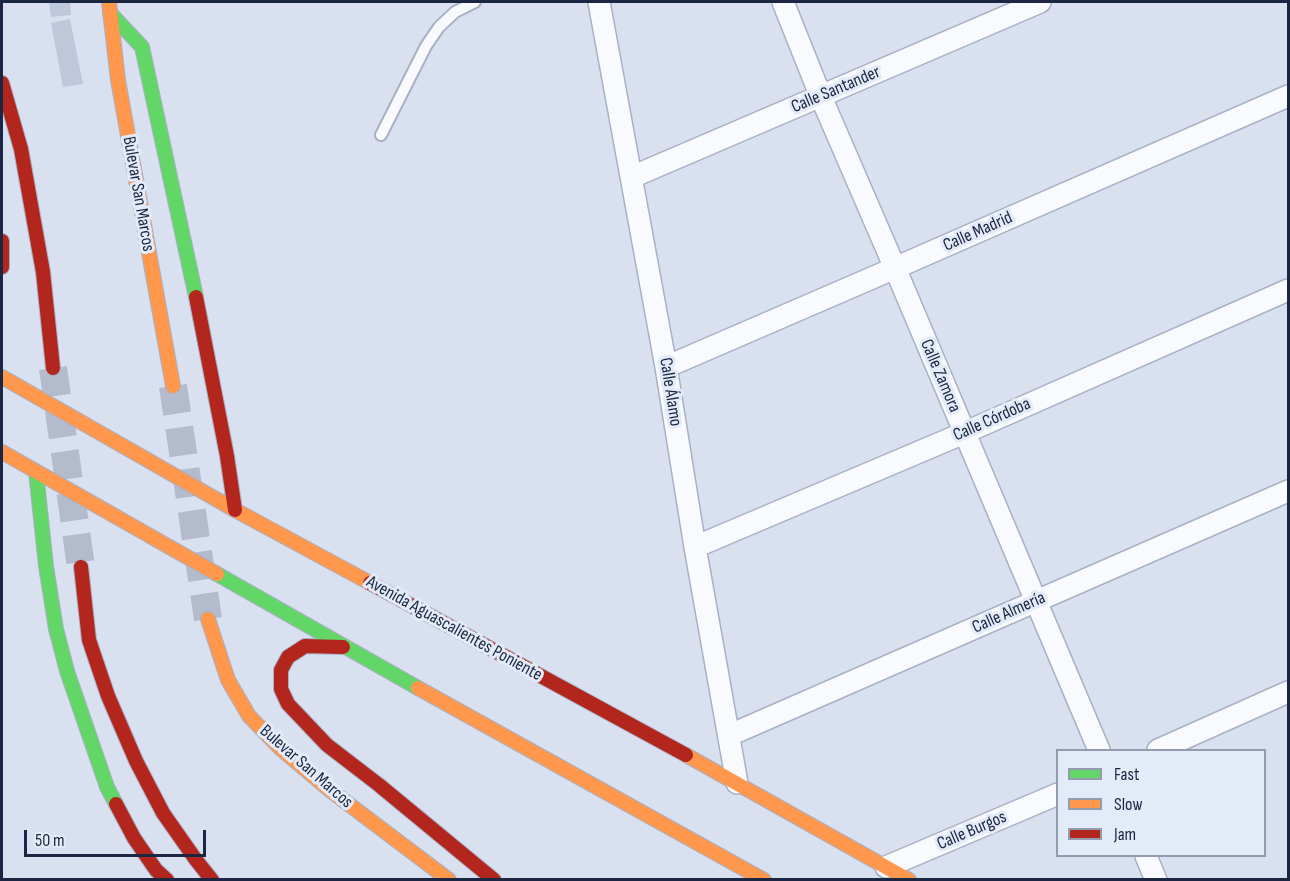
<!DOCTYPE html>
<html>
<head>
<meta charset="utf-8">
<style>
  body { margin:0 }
  #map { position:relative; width:1290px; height:881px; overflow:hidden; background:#d9e0ef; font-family:"Sofia Sans Condensed",sans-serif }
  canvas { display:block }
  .frame { position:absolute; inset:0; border:3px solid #1b2742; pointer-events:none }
  .legend { position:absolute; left:1056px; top:749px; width:210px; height:108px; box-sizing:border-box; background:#e3eaf8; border:2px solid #939caf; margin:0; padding:8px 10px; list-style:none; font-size:18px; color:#1b2742 }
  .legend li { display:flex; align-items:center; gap:12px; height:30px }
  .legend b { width:30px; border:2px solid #939caf }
  .scale { position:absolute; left:24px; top:830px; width:182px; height:27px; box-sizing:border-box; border:3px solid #1b2742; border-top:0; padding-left:8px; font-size:18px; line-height:21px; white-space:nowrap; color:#1b2742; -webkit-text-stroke:4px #e3eaf8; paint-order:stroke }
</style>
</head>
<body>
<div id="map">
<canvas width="1290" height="881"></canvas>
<div class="frame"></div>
<ul class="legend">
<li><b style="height:8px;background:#63d668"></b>Fast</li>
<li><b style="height:8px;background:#ff974d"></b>Slow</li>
<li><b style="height:8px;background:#b3261e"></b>Jam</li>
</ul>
<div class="scale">50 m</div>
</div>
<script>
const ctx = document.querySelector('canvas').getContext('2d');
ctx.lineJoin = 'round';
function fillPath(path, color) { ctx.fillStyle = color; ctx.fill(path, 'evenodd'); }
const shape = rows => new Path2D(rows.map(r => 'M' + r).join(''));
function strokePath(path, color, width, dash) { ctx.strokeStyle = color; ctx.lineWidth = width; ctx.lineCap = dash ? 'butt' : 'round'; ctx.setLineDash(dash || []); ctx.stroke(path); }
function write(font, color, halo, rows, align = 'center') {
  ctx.font = font + ' "Sofia Sans Condensed",sans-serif'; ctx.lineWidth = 6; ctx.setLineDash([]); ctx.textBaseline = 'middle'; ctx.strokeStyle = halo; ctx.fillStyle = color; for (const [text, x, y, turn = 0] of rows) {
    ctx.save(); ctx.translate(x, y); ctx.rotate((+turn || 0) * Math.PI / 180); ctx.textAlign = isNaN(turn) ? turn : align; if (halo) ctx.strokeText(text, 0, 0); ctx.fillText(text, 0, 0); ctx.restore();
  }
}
fillPath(shape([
  [49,2,70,2,71,15,51,17],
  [70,19,83,84,63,87,51,23]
]), '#bfc8da');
strokePath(shape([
  [53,368,81,567],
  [173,386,208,619]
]), '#b3bbcc', 28, [28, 14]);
const lane = shape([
  [381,135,426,46,439,27,455,12,475,2]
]);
const street = shape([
  [599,2,666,367,695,547,737,783],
  [783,2,821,97,895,268,1099,750],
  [632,177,1040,2],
  [666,367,895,268,1288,96],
  [695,547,964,433,1288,290],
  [730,735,1288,491],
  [1158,750,1288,692],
  [1146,856,1156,880],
  [886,867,1058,794]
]);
const fast = shape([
  [110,13,142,47,196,297],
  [36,472,46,566,56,629,67,671,107,787,116,804],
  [217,574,418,688]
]);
const slow = shape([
  [109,2,118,80,173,386],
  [2,377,235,510,370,583],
  [2,452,217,574],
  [208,619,228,680,249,716,281,749,326,787,449,880],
  [418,688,764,880],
  [686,755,909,880]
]);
const jam = shape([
  [2,83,21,149,43,272,53,368],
  [2,241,2,267],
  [196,297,227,456,235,510],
  [81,567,89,640,108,696,136,761,163,813,196,860,212,880],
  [370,583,686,755],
  [343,647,305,646,288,657,281,670,281,689,288,704,327,745,379,785,494,880],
  [116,804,134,838,156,870,167,880]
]);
strokePath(lane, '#a8b1c4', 14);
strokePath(street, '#a8b1c4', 24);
strokePath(fast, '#a8b1c4', 16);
strokePath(slow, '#a8b1c4', 16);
strokePath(jam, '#a8b1c4', 16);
strokePath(lane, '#f9fafd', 10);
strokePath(street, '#f9fafd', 21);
strokePath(fast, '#63d668', 14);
strokePath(slow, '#ff974d', 14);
strokePath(jam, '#b3261e', 14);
write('18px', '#1b2742', '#e3eaf8', [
  ["Calle Santander",836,90,-23],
  ["Bulevar San Marcos",138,194,80],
  ["Calle Madrid",978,232,-24],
  ["Calle Zamora",940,376,67],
  ["Calle Álamo",670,392,81],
  ["Calle Córdoba",992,420,-24],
  ["Calle Almería",1009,613,-24],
  ["Avenida Aguascalientes Poniente",454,629,29],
  ["Bulevar San Marcos",306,767,41],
  ["Calle Burgos",972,831,-23]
]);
</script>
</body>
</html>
